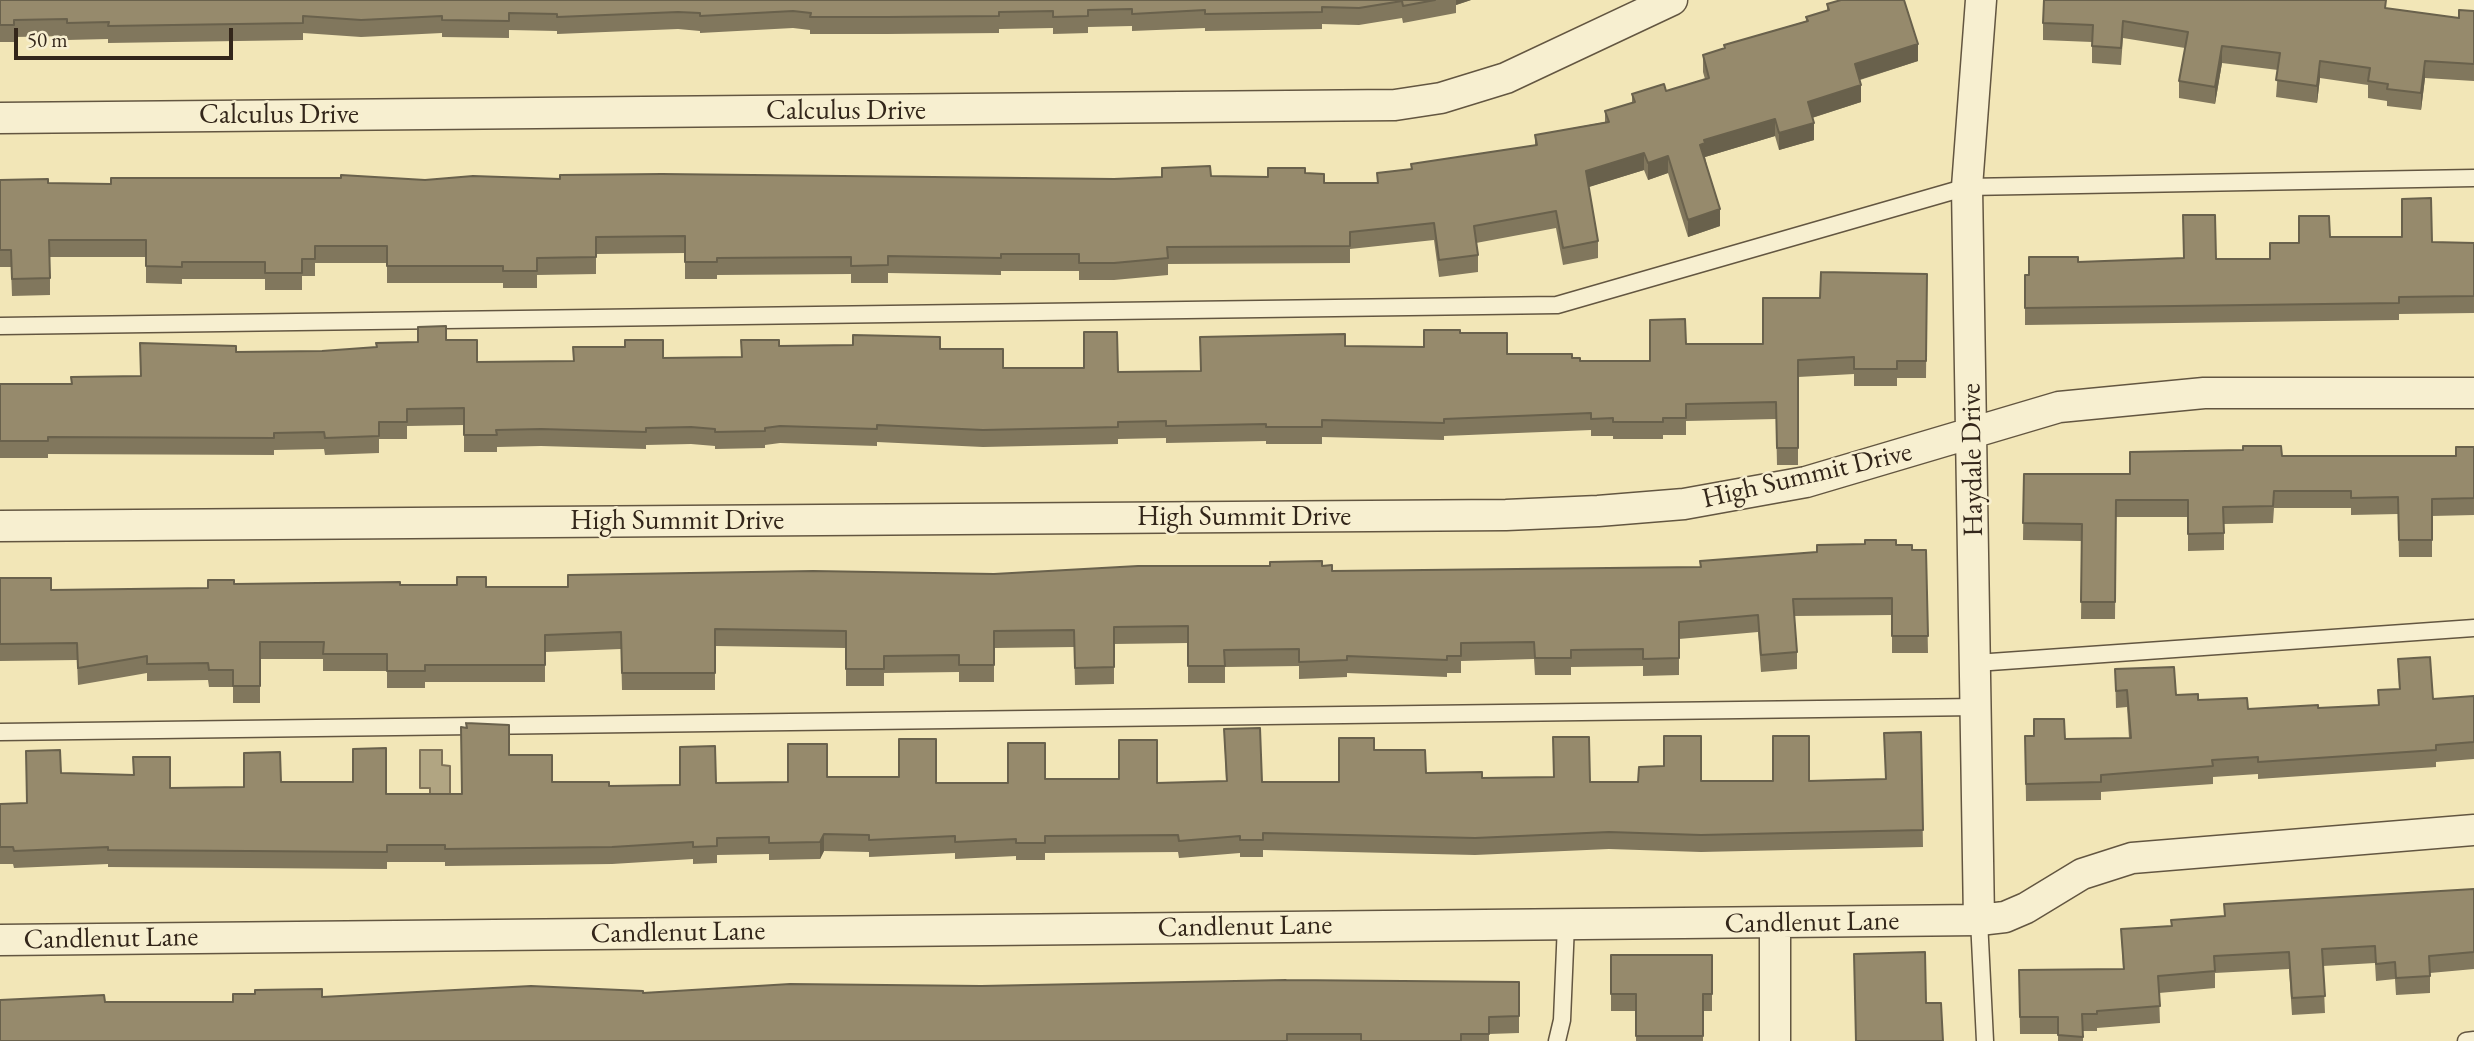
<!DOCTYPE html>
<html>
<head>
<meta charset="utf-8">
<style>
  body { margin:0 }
  #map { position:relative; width:2474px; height:1041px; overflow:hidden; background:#f2e6b7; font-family:"EB Garamond",serif }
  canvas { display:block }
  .scale { position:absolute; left:14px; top:28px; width:219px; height:32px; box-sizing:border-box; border:4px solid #33261a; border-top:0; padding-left:9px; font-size:21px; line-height:24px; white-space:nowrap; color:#33261a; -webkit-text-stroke:5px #f7efd0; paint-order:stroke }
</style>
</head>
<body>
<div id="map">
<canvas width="2474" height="1041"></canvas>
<div class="scale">50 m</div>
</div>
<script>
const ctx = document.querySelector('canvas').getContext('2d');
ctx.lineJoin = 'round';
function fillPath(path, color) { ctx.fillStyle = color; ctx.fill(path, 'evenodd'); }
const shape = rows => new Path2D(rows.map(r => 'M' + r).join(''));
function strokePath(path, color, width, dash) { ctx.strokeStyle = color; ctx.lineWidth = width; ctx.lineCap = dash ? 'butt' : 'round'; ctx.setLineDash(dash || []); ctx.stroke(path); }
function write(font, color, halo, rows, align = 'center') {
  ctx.font = font + ' "EB Garamond",serif'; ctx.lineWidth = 5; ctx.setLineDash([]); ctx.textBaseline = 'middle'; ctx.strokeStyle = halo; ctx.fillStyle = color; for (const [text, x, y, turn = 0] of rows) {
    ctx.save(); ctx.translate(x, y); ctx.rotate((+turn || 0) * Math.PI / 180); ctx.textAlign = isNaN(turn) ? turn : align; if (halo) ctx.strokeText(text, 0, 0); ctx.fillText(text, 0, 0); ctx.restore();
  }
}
const water = shape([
  [420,750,442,750,442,765,450,766,450,799,430,799,430,788,420,788,420,750]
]);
fillPath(water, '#b1a582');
strokePath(water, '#7f7258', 2);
const service = shape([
  [0,326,1557,305,1967,187,2474,178],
  [1976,663,2474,628],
  [0,732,1977,707],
  [1979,920,1985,1041],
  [1557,1041,1562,1020,1566,924],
  [2466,1041,2474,1040]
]);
const minor = shape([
  [0,118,1395,105,1441,98,1506,78,1672,0],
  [0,526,1506,515,1598,511,1684,504,1806,482,2059,407,2204,393,2474,393],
  [1979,920,1967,187,1981,0],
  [1775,924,1775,1041],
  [0,940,1979,920,2005,917,2026,908,2082,874,2132,858,2474,830]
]);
strokePath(service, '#635641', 19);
strokePath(minor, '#635641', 33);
strokePath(service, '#f7efd0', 16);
strokePath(minor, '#f7efd0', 30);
fillPath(shape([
  [0,0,1471,0,1456,5,1456,13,1403,23,1402,18,1359,25,1322,24,1322,29,1205,31,1205,28,1132,31,1132,26,1088,27,1088,33,1053,34,1053,28,999,29,999,33,887,34,810,34,810,30,793,28,700,33,700,31,678,29,557,34,557,31,509,30,509,38,442,37,442,33,361,37,303,33,303,40,108,43,108,39,67,40,67,36,14,37,14,42,0,42],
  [1827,4,1918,61,1860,80,1861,102,1812,118,1814,140,1779,150,1775,136,1705,157,1720,226,1688,237,1668,173,1648,180,1644,170,1588,187,1598,241,1598,258,1563,265,1556,228,1476,243,1478,255,1478,272,1439,277,1434,240,1350,249,1350,263,1168,264,1168,275,1114,280,1079,280,1079,271,1001,271,1001,275,888,273,888,283,851,283,851,274,717,275,717,279,685,279,685,253,596,254,596,274,537,275,537,288,503,288,503,283,387,283,387,263,315,263,315,276,302,276,302,290,265,290,265,279,182,279,182,284,146,283,146,257,50,257,50,295,12,296,11,267,0,267,0,180,48,183,111,184,560,179,1114,179,1211,176,1268,177,1305,173,1324,183,1377,183,1377,173,1411,169,1411,164,1535,145,1535,135,1605,122,1605,111,1632,103,1632,94,1666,91,1705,79,1703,72,1703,55,1724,49,1724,45,1806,21,1806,17,1827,11],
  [2386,8,2459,18,2474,11,2474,81,2425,78,2421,110,2387,106,2387,101,2368,98,2368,85,2320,78,2317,103,2276,97,2278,70,2222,63,2215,104,2179,98,2179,81,2185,48,2123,38,2121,65,2092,63,2092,42,2043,40,2043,23],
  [2330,237,2432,242,2474,243,2474,313,2399,314,2399,320,2025,325,2025,275,2029,275,2078,262,2270,259,2299,243],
  [1927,274,1926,378,1897,378,1897,386,1854,386,1854,374,1798,377,1798,465,1777,465,1776,419,1686,421,1686,435,1663,435,1663,439,1613,439,1613,436,1591,436,1591,430,1444,436,1444,440,1322,437,1322,444,1266,444,1266,441,1166,443,1166,438,1118,439,1118,444,983,447,877,442,877,446,780,443,765,445,765,448,715,449,715,446,691,444,646,445,646,449,541,446,497,447,497,452,464,452,464,425,407,426,407,439,379,439,379,453,325,455,324,449,274,450,274,455,48,454,48,458,0,458,0,384,72,384,140,376,236,352,322,351,377,347,418,342,446,340,477,362,574,361,741,357,779,346,940,349,1003,368,1118,372,1200,371,1345,346,1424,347,1460,333,1507,354,1572,358,1580,361,1650,361,1686,344,1763,344,1820,298],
  [2474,447,2474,515,2432,516,2432,557,2399,557,2398,514,2351,515,2351,508,2274,508,2273,523,2224,524,2224,550,2188,551,2188,517,2116,517,2115,619,2081,619,2082,541,2023,540,2024,474,2130,474,2282,456,2456,456],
  [1896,545,1912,550,1926,550,1928,653,1892,653,1892,615,1794,616,1797,652,1797,669,1761,672,1758,632,1679,639,1679,675,1643,676,1643,666,1571,667,1571,675,1535,675,1534,659,1461,661,1461,673,1447,673,1447,677,1347,673,1347,677,1299,679,1299,666,1225,667,1225,683,1188,683,1188,643,1114,644,1114,684,1075,685,1074,647,994,648,994,682,959,682,959,672,884,673,884,686,846,686,846,648,715,646,715,690,622,690,621,649,545,652,545,682,425,682,425,688,387,688,387,671,323,671,323,659,260,659,260,703,233,703,233,687,209,687,208,680,147,681,147,673,78,685,77,660,0,661,0,578,51,590,208,588,234,584,568,587,1322,566,1332,571,1700,567],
  [2398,659,2433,699,2474,696,2474,759,2436,762,2436,767,2258,779,2258,774,2213,777,2213,784,2101,792,2101,800,2026,801,2025,736,2065,739,2129,738,2127,707,2116,708,2115,669,2176,695,2198,700,2248,709,2318,708,2378,705,2378,690,2399,689],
  [1224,729,1262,782,1339,782,1374,750,1426,773,1482,778,1590,782,1809,781,1885,779,1921,732,1923,847,1701,852,1609,849,1475,855,1263,850,1263,857,1240,857,1240,853,1179,858,1178,852,1045,853,1045,860,1016,860,1016,856,955,859,955,853,869,857,869,852,824,851,820,859,769,860,769,854,717,855,717,863,693,864,693,859,612,864,445,866,445,862,387,862,387,869,108,867,108,864,14,868,13,864,0,864,0,804,27,803,61,773,170,788,244,787,281,782,386,794,462,794,509,755,552,782,609,786,788,782,827,777,936,783,1008,783,1045,779,1157,783,1226,781],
  [2474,889,2474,969,2430,973,2430,993,2396,995,2395,979,2376,981,2375,963,2323,966,2325,1013,2292,1015,2289,969,2215,973,2215,988,2159,993,2160,1023,2097,1028,2097,1031,2083,1031,2083,1041,2058,1041,2058,1034,2020,1034,2019,970,2123,969,2121,929,2171,926,2224,916,2224,904],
  [1611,955,1712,955,1712,1011,1703,1011,1703,1041,1636,1041,1636,1011,1611,1011],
  [1519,982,1519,1033,1489,1034,1489,1041,0,1041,105,1002,233,1002,322,997,643,993,981,986]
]), '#81775d');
fillPath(shape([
  [1456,0,1471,0,1456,5],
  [1918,44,1918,61,1855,81,1855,64],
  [2222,46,2222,63,2215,104,2215,87],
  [2320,61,2320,78,2317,103,2317,86],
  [2425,61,2425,78,2421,110,2421,93],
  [1861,85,1861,102,1808,119,1808,102],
  [1775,119,1775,136,1705,157,1705,160,1700,145,1704,140],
  [1814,123,1814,140,1779,150,1779,133],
  [1644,153,1644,170,1586,188,1586,171],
  [1668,156,1668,173,1648,180,1648,163],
  [1720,209,1720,226,1688,237,1688,220],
  [824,834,824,851,820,859,820,842]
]), '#69614c');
const building = shape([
  [0,0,1435,0,1403,6,1402,1,1359,8,1322,7,1322,12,1205,14,1205,10,1132,14,1132,9,1088,10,1088,16,1053,17,1053,11,999,12,999,16,887,17,810,17,811,13,793,11,700,16,700,13,678,12,557,17,557,14,509,13,509,21,442,20,442,16,361,20,303,16,303,23,108,26,109,22,67,23,67,19,14,20,14,25,0,25,0,0],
  [1841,0,1904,0,1918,44,1855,64,1861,85,1808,102,1814,123,1779,133,1775,119,1704,140,1705,143,1700,145,1720,209,1688,220,1668,156,1648,163,1644,153,1586,171,1598,241,1563,248,1556,211,1474,226,1478,255,1439,260,1434,223,1350,232,1350,246,1167,247,1168,258,1114,263,1079,263,1079,254,1001,254,1001,258,888,256,888,265,851,266,851,257,717,258,717,262,685,262,685,236,596,237,596,257,537,258,537,271,503,271,503,266,387,266,387,246,315,246,315,259,302,259,302,273,265,273,265,262,182,262,182,267,146,266,146,240,49,240,50,278,12,279,11,250,0,250,0,180,48,179,48,183,111,184,111,178,341,178,341,175,425,180,473,176,560,179,560,175,662,174,1114,179,1162,177,1162,168,1210,166,1211,176,1268,177,1268,168,1305,168,1305,173,1324,174,1324,183,1378,183,1377,173,1412,169,1411,164,1537,145,1535,135,1609,122,1605,111,1635,102,1632,94,1664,84,1666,91,1709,78,1703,55,1725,48,1724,45,1808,21,1806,17,1829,10,1827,4,1841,0],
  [2044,0,2386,0,2385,8,2459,18,2459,10,2474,11,2474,64,2425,61,2421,93,2387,89,2388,84,2368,81,2370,68,2320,61,2317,86,2276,80,2280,53,2222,46,2215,87,2179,81,2188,32,2123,21,2121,48,2092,46,2093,25,2043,23,2044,0],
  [2431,198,2432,242,2474,243,2474,296,2399,297,2399,303,2025,308,2025,275,2029,275,2029,257,2078,257,2078,262,2184,258,2183,215,2215,215,2216,259,2270,259,2270,243,2299,243,2299,216,2329,216,2330,237,2402,237,2402,199,2431,198],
  [1821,272,1927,274,1926,361,1897,361,1897,369,1854,369,1854,357,1798,360,1798,448,1777,448,1776,402,1686,404,1686,418,1663,418,1663,422,1613,422,1613,418,1591,419,1591,413,1444,419,1444,423,1322,420,1322,427,1266,427,1266,424,1166,426,1166,421,1118,422,1118,427,983,430,877,425,877,429,780,426,765,428,765,431,715,432,715,429,691,427,646,428,646,432,541,429,496,430,497,435,464,435,464,408,407,409,407,422,379,422,379,436,325,438,324,432,274,433,274,438,48,437,48,441,0,441,0,384,72,384,71,377,141,376,140,343,236,346,236,352,322,351,377,347,376,343,418,342,418,327,446,326,446,340,477,340,477,362,574,361,573,347,625,347,625,340,663,340,663,358,742,357,741,340,779,340,779,346,853,345,853,335,940,337,940,349,1003,349,1003,368,1084,368,1084,332,1117,332,1118,372,1201,371,1200,337,1345,334,1345,346,1424,347,1424,330,1460,330,1460,333,1507,333,1507,354,1572,354,1572,358,1580,358,1580,361,1650,361,1650,320,1685,319,1686,344,1763,344,1763,298,1820,298,1821,272],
  [2243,446,2281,446,2282,456,2456,456,2456,447,2474,447,2474,498,2432,499,2432,540,2399,540,2398,497,2351,498,2351,491,2274,491,2273,506,2223,507,2224,533,2188,534,2188,500,2116,500,2115,602,2081,602,2082,524,2023,523,2024,474,2130,474,2130,452,2243,450,2243,446],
  [1865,540,1896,540,1896,545,1912,545,1912,550,1926,550,1928,636,1892,636,1892,598,1793,599,1797,652,1761,655,1758,615,1679,622,1679,658,1643,659,1643,649,1571,650,1571,658,1535,658,1534,642,1461,643,1461,656,1447,656,1447,660,1347,656,1347,660,1299,662,1299,649,1224,650,1225,666,1188,666,1188,626,1114,627,1114,667,1075,668,1074,630,994,631,994,665,959,665,959,655,884,656,884,669,846,669,846,631,715,629,715,673,622,673,621,632,545,635,545,665,425,665,425,671,387,671,387,654,323,654,324,642,260,642,260,686,233,686,233,670,209,670,208,663,147,664,147,656,78,668,77,643,0,644,0,578,51,578,51,590,208,588,208,580,234,580,234,584,400,582,400,585,457,585,457,577,486,577,486,587,568,587,568,575,813,571,994,574,1138,566,1270,566,1270,562,1322,561,1322,566,1332,565,1332,571,1701,567,1700,561,1817,552,1817,545,1865,544,1865,540],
  [2430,657,2433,699,2474,696,2474,742,2436,745,2436,750,2258,762,2258,757,2212,760,2213,766,2101,775,2101,782,2026,784,2025,736,2034,736,2034,719,2064,719,2065,739,2131,738,2127,690,2116,691,2115,669,2174,667,2176,695,2198,694,2198,700,2247,698,2248,709,2318,705,2318,708,2379,705,2378,690,2400,689,2398,659,2430,657],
  [466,723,509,725,509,755,552,755,552,782,609,782,609,786,680,785,680,747,715,746,716,783,788,782,788,744,827,744,827,777,899,777,899,739,936,739,936,783,1008,783,1008,743,1045,743,1045,779,1119,779,1119,740,1157,740,1157,783,1227,781,1224,729,1260,728,1262,782,1339,782,1339,738,1374,738,1374,750,1425,750,1426,773,1482,772,1482,778,1554,777,1553,737,1589,737,1590,782,1638,782,1639,767,1664,766,1664,736,1701,736,1701,781,1773,781,1773,736,1809,736,1809,781,1886,779,1884,733,1921,732,1923,830,1701,835,1609,832,1475,838,1263,833,1263,840,1240,840,1240,836,1179,841,1178,835,1045,836,1045,843,1016,843,1016,839,955,842,955,836,869,840,869,835,824,834,820,842,769,843,769,837,717,838,717,846,693,847,693,842,612,847,445,849,445,845,387,845,387,852,108,850,108,847,14,851,13,847,0,847,0,804,27,803,26,751,60,750,61,773,134,775,133,757,170,757,170,788,244,787,244,753,280,752,281,782,353,782,353,749,386,748,386,794,462,794,461,727,467,728,466,723],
  [2474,889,2474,952,2429,956,2430,976,2396,978,2395,962,2376,964,2375,946,2322,949,2325,996,2292,998,2289,952,2214,956,2215,971,2158,976,2160,1006,2097,1011,2097,1014,2082,1014,2083,1037,2058,1035,2058,1017,2020,1017,2019,970,2124,969,2121,929,2172,926,2171,920,2225,916,2224,904,2474,889],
  [1925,952,1926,1003,1941,1003,1943,1041,1856,1041,1854,954,1925,952],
  [1611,955,1712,955,1712,994,1703,994,1703,1036,1636,1036,1636,994,1611,994,1611,955],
  [1286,980,1519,982,1519,1016,1489,1017,1489,1034,1461,1034,1461,1041,1361,1041,1361,1034,1287,1034,1287,1041,0,1041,0,1000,104,995,105,1002,233,1002,233,994,255,994,255,990,322,989,322,997,531,986,643,991,643,993,790,984,981,986,1286,980]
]);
fillPath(building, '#968a6c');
strokePath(building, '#69614c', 2);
write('28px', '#33261a', '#f7efd0', [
  ["Calculus Drive",846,111],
  ["Calculus Drive",279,115],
  ["Haydale Drive",1973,460,-91],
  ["High Summit Drive",1807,476,-13],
  ["High Summit Drive",1244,517],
  ["High Summit Drive",677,521],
  ["Candlenut Lane",1812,923,-1],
  ["Candlenut Lane",1245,927,-1],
  ["Candlenut Lane",678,933,-1],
  ["Candlenut Lane",111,939,-1]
]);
</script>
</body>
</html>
